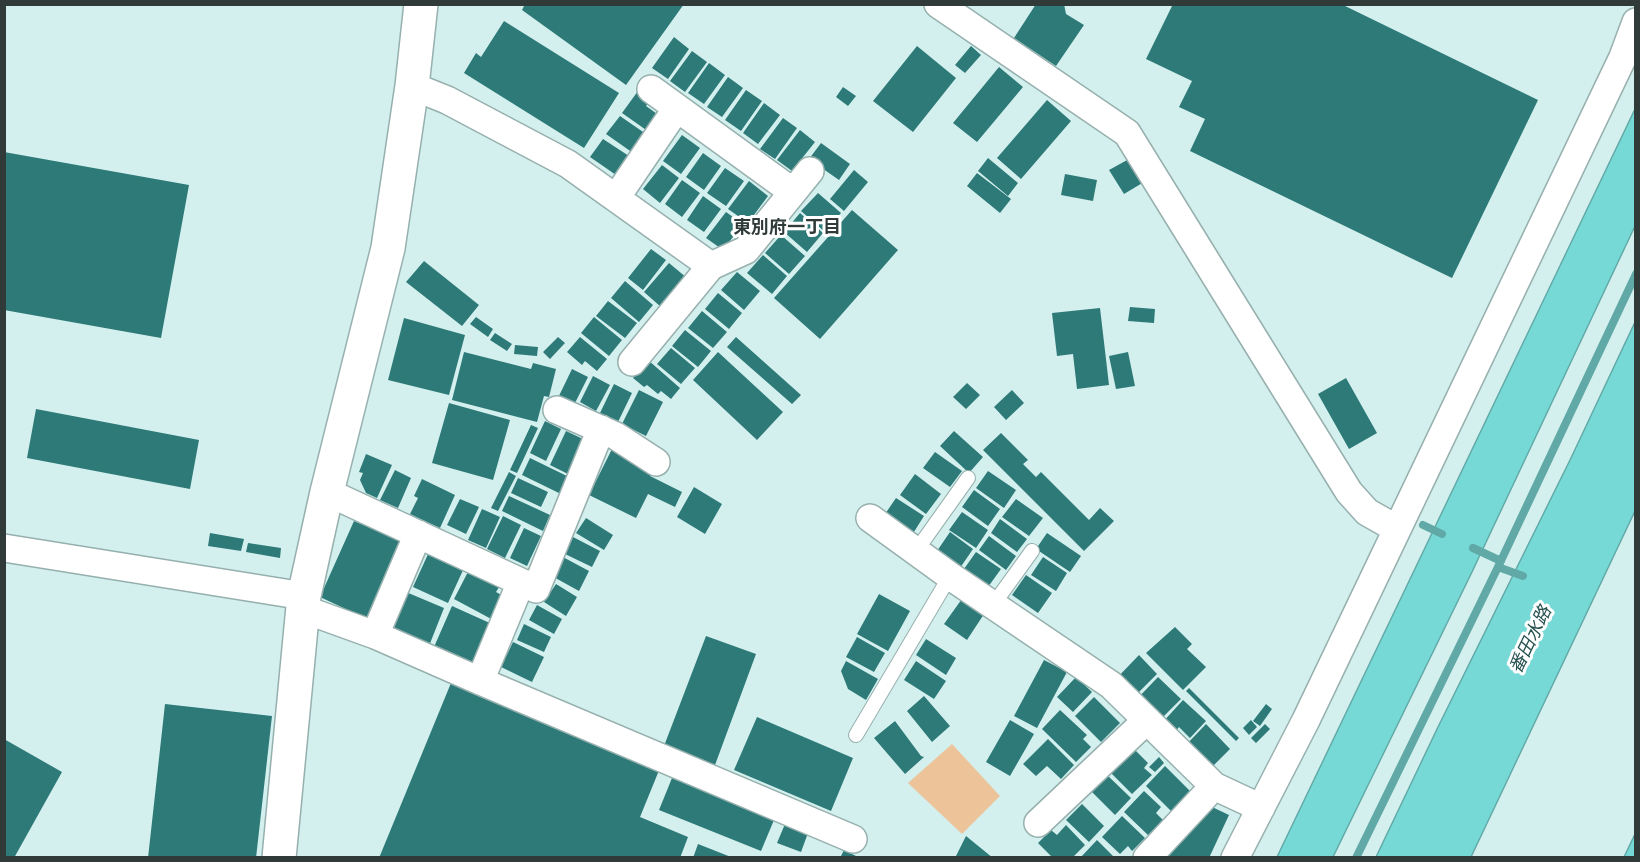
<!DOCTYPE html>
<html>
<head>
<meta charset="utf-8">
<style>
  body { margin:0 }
  #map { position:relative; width:1640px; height:862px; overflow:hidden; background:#d4f0ee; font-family:"PT Sans",sans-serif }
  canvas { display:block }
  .frame { position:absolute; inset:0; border:6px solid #2f3a39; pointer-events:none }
</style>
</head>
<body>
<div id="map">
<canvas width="1640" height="862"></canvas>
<div class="frame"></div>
</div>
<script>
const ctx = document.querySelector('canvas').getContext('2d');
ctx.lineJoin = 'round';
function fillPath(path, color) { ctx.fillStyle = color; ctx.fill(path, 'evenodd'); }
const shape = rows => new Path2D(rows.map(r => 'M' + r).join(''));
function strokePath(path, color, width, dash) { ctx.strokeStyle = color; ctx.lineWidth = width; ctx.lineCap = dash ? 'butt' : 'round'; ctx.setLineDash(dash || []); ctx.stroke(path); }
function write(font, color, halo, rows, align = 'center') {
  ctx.font = font + ' "PT Sans","Noto Sans JP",sans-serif'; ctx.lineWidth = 6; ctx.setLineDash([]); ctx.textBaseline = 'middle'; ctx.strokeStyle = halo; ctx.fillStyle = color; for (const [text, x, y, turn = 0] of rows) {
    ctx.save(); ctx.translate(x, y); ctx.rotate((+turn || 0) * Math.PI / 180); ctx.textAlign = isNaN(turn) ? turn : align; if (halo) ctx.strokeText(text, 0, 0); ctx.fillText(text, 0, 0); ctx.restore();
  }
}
fillPath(shape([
  [952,744,1000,796,962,834,908,783]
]), '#edc39a');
const water = shape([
  [1635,109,1635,226,1472,572,1333,857,1277,857,1635,109],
  [1635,322,1635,511,1471,857,1376,857,1438,727,1571,458,1635,322],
  [1635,834,1635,857,1624,857,1635,834]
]);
fillPath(water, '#77d9d6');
strokePath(water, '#61a9a7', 1.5);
strokePath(shape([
  [1423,525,1442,534],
  [1473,548,1501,561],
  [1498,567,1523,576],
  [1356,858,1498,567,1636,274]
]), '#61a9a7', 8);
fillPath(shape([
  [525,4,684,4,626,85,522,10],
  [1036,4,1064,4,1066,14,1084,25,1056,66,1014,38],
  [1173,4,1341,4,1538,100,1452,278,1190,151,1205,119,1179,107,1192,81,1146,59],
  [504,21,619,93,584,148,464,73,476,53,481,57],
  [674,37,689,49,668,79,652,68],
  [917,46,956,78,913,132,873,101],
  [971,46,981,55,965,73,955,65],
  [692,51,707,62,685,92,670,81],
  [709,63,725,75,704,104,688,93],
  [999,67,1023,87,977,142,953,123],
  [728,77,743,88,722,117,707,107],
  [843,87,856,96,848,106,836,97],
  [746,90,762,101,741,131,725,120],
  [638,91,651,100,646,106,660,116,649,132,622,113],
  [1047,100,1071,121,1021,179,997,158],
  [764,103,780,115,758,144,743,133],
  [620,116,646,134,633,153,606,134],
  [783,118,797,128,775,159,760,149],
  [800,130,815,142,792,171,777,160],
  [682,135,700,148,681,174,663,161],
  [603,139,629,156,616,175,590,157],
  [821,143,850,164,839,180,809,159],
  [4,152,189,185,161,338,4,310],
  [703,153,721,166,704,190,686,177],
  [988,158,1018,183,1008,196,978,171],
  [1129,159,1144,182,1124,194,1109,170],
  [662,165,679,178,660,203,643,189],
  [725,168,744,181,726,206,707,193],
  [854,170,868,182,844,211,830,199],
  [977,173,1011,199,1000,213,967,186],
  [1065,174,1097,180,1093,201,1061,195],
  [682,180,700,193,682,217,665,204],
  [749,181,768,196,748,223,728,209],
  [818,193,841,213,825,232,801,211],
  [703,196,721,209,704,232,687,220],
  [852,210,898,250,820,339,774,298],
  [726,212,743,224,723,250,706,238],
  [800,213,823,233,807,252,784,232],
  [781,235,805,256,789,274,765,253],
  [651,249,666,260,643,290,628,278],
  [763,255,787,276,772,294,747,273],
  [424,261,479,305,462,326,406,282],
  [669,263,687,278,661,307,644,292],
  [737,272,760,291,744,310,721,290],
  [625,281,653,305,639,322,611,298],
  [718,293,742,313,729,329,705,309],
  [608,301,637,323,625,338,596,316],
  [1130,307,1155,309,1154,323,1128,321],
  [1100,308,1109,385,1077,389,1073,354,1057,356,1052,313],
  [702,311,727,332,713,348,688,328],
  [476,317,493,329,488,337,470,324],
  [594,317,622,340,609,356,581,333],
  [404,318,465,335,449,395,388,380],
  [685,330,711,351,698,367,672,346],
  [495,333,512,344,507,351,490,340],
  [558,337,565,343,550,359,543,352],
  [580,337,607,359,597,371,585,361,582,365,567,352],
  [736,337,801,395,792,404,727,347],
  [515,345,538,347,537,356,514,354],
  [671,348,695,368,681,384,657,364],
  [464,352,531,369,533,363,556,369,549,397,544,396,537,422,452,400],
  [718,352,783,412,757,440,693,380],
  [1128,352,1135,386,1116,389,1109,356],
  [648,360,680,388,671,399,661,391,658,394,647,385,644,387,633,378],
  [572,369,588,377,573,407,557,400],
  [593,376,610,385,596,411,580,402],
  [1346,378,1377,433,1349,449,1318,394],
  [967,383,980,395,966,409,953,397],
  [614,384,632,393,618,422,600,413],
  [639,390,663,402,646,436,622,424],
  [1012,390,1024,403,1006,420,994,407],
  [449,403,510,420,493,480,432,463],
  [36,409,199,440,190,489,27,458],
  [545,421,561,429,546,461,530,453],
  [531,425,538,428,517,473,510,470],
  [566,431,583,439,572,476,550,465],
  [954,431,983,457,969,473,940,446],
  [1001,433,1028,460,1023,464,1036,477,1041,472,1089,520,1100,508,1114,521,1084,551,983,450],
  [612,449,653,468,650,476,682,492,675,507,648,494,636,518,589,495],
  [935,452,962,471,950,487,923,468],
  [366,454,392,465,377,498,366,493,360,480,363,473,359,472],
  [530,458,571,478,563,495,522,475],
  [395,470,411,478,398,508,380,500],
  [988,471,1016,490,1004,508,976,488],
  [509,472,516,476,498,511,491,508],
  [915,474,941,494,926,514,900,495],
  [518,478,548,492,541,507,511,493],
  [422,479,455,495,440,528,410,514,418,498,414,496],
  [694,487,722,504,705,534,677,517],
  [974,490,1000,509,988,526,962,507],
  [509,496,550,515,543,531,502,511],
  [896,498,924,516,912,535,883,517],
  [460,499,479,507,466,534,447,525],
  [1016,499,1043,518,1029,536,1002,517],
  [482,509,500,517,486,548,468,540],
  [962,512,988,530,976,548,949,530],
  [503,516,521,525,505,558,487,549],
  [586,518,613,535,604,550,576,533],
  [1000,519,1027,539,1017,552,991,533],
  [354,521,404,542,367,619,320,597],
  [524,528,541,536,527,566,510,558],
  [950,532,973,549,960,568,937,551],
  [210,533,244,539,241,551,208,546],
  [1047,533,1081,556,1070,572,1036,549],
  [989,536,1016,556,1006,570,979,550],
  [573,537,600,551,592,567,565,554],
  [248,543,281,548,280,558,246,552],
  [429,552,464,568,448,603,413,587],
  [976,552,1001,569,988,587,964,569],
  [561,556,589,571,579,591,550,575],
  [1043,557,1067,573,1056,591,1031,575],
  [470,568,501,584,496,592,507,598,495,621,454,599],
  [1026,575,1052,593,1038,613,1012,595],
  [556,584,577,597,566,616,544,602],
  [406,592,444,608,427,651,389,635],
  [879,594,910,611,888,651,857,634],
  [964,596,986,611,967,640,944,624],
  [537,605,562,619,554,634,529,620],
  [452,606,492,624,473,665,434,647],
  [524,624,551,637,544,652,517,640],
  [1175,627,1192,644,1187,649,1206,667,1183,690,1146,653],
  [706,636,756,654,715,765,664,746],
  [857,637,885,653,874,672,846,657],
  [926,639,956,658,946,675,916,655],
  [513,642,544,657,532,682,501,667],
  [1139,655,1157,674,1138,693,1130,685,1125,690,1115,680],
  [1044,660,1067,672,1037,728,1014,716],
  [846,661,878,679,866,700,848,689,841,671],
  [916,661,946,681,934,699,904,680],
  [1076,677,1092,692,1073,712,1057,697],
  [1158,677,1181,699,1163,717,1136,700],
  [451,683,660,768,640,817,688,837,680,858,379,858],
  [1189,688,1239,738,1236,741,1186,691],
  [924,696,950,726,932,742,907,711],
  [1094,697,1120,723,1101,742,1075,716],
  [1183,700,1206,721,1190,738,1179,727,1173,735,1161,724],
  [165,704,272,716,256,858,148,858],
  [1266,704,1272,709,1260,726,1253,721],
  [1060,710,1087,735,1083,739,1091,747,1076,762,1042,729],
  [757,717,853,758,831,811,734,770],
  [1010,720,1034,734,1010,776,986,762],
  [1251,720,1257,727,1249,735,1243,728],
  [895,721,921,756,924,757,905,774,874,738],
  [1206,724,1230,749,1209,770,1185,746],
  [1265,724,1270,729,1256,743,1251,738],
  [4,739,62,772,14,858,4,858],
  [1048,739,1074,765,1061,779,1047,766,1036,776,1023,764],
  [1132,747,1148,763,1144,768,1152,775,1132,794,1109,771],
  [1159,757,1164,763,1155,772,1149,767],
  [1165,766,1190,791,1171,811,1146,786],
  [1106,774,1131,798,1115,815,1090,790],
  [672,778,774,820,761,851,659,810],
  [1144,791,1161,807,1156,813,1163,820,1148,835,1124,812],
  [1082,804,1104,826,1089,842,1066,820],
  [1210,806,1229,815,1209,858,1159,858],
  [1122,816,1145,838,1132,851,1128,846,1120,854,1102,837],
  [785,824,808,833,801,852,777,843],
  [1066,825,1085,845,1072,858,1053,858,1038,843,1051,830,1057,835],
  [966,836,993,858,955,858],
  [1097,840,1113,856,1112,858,1080,858],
  [698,844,731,857,731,858,693,858],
  [844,850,860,858,840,858]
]), '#2d7a78');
const service = shape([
  [916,551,968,478],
  [993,605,1032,551],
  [856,735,950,576]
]);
const minor = shape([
  [938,4,1127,133,1349,492,1367,512,1397,529],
  [412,86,447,100,568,164,711,266],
  [651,89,793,192],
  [616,198,677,108],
  [632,362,711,266,746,250,810,171],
  [557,410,616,436,656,462],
  [327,492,536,589,601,429],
  [870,518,950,576,1111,685,1214,786,1261,808],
  [4,548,304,596],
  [303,609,375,635,480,681,853,839],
  [375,635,418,534],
  [480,681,521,582],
  [1038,823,1147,720],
  [1147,858,1214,786],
  [1235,858,1306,720,1623,57,1636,22]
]);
const tertiary = shape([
  [279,858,304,596,327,492,388,248,412,86,421,4]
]);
strokePath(service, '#96b0ae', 16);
strokePath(minor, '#96b0ae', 30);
strokePath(tertiary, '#96b0ae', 36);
strokePath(service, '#fff', 14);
strokePath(minor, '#fff', 27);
strokePath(tertiary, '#fff', 33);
write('bold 18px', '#2f3a39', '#fff', [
  ["東別府一丁目",787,228]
]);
write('italic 18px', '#25514f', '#fff', [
  ["番田水路",1531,640,-64]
]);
</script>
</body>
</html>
